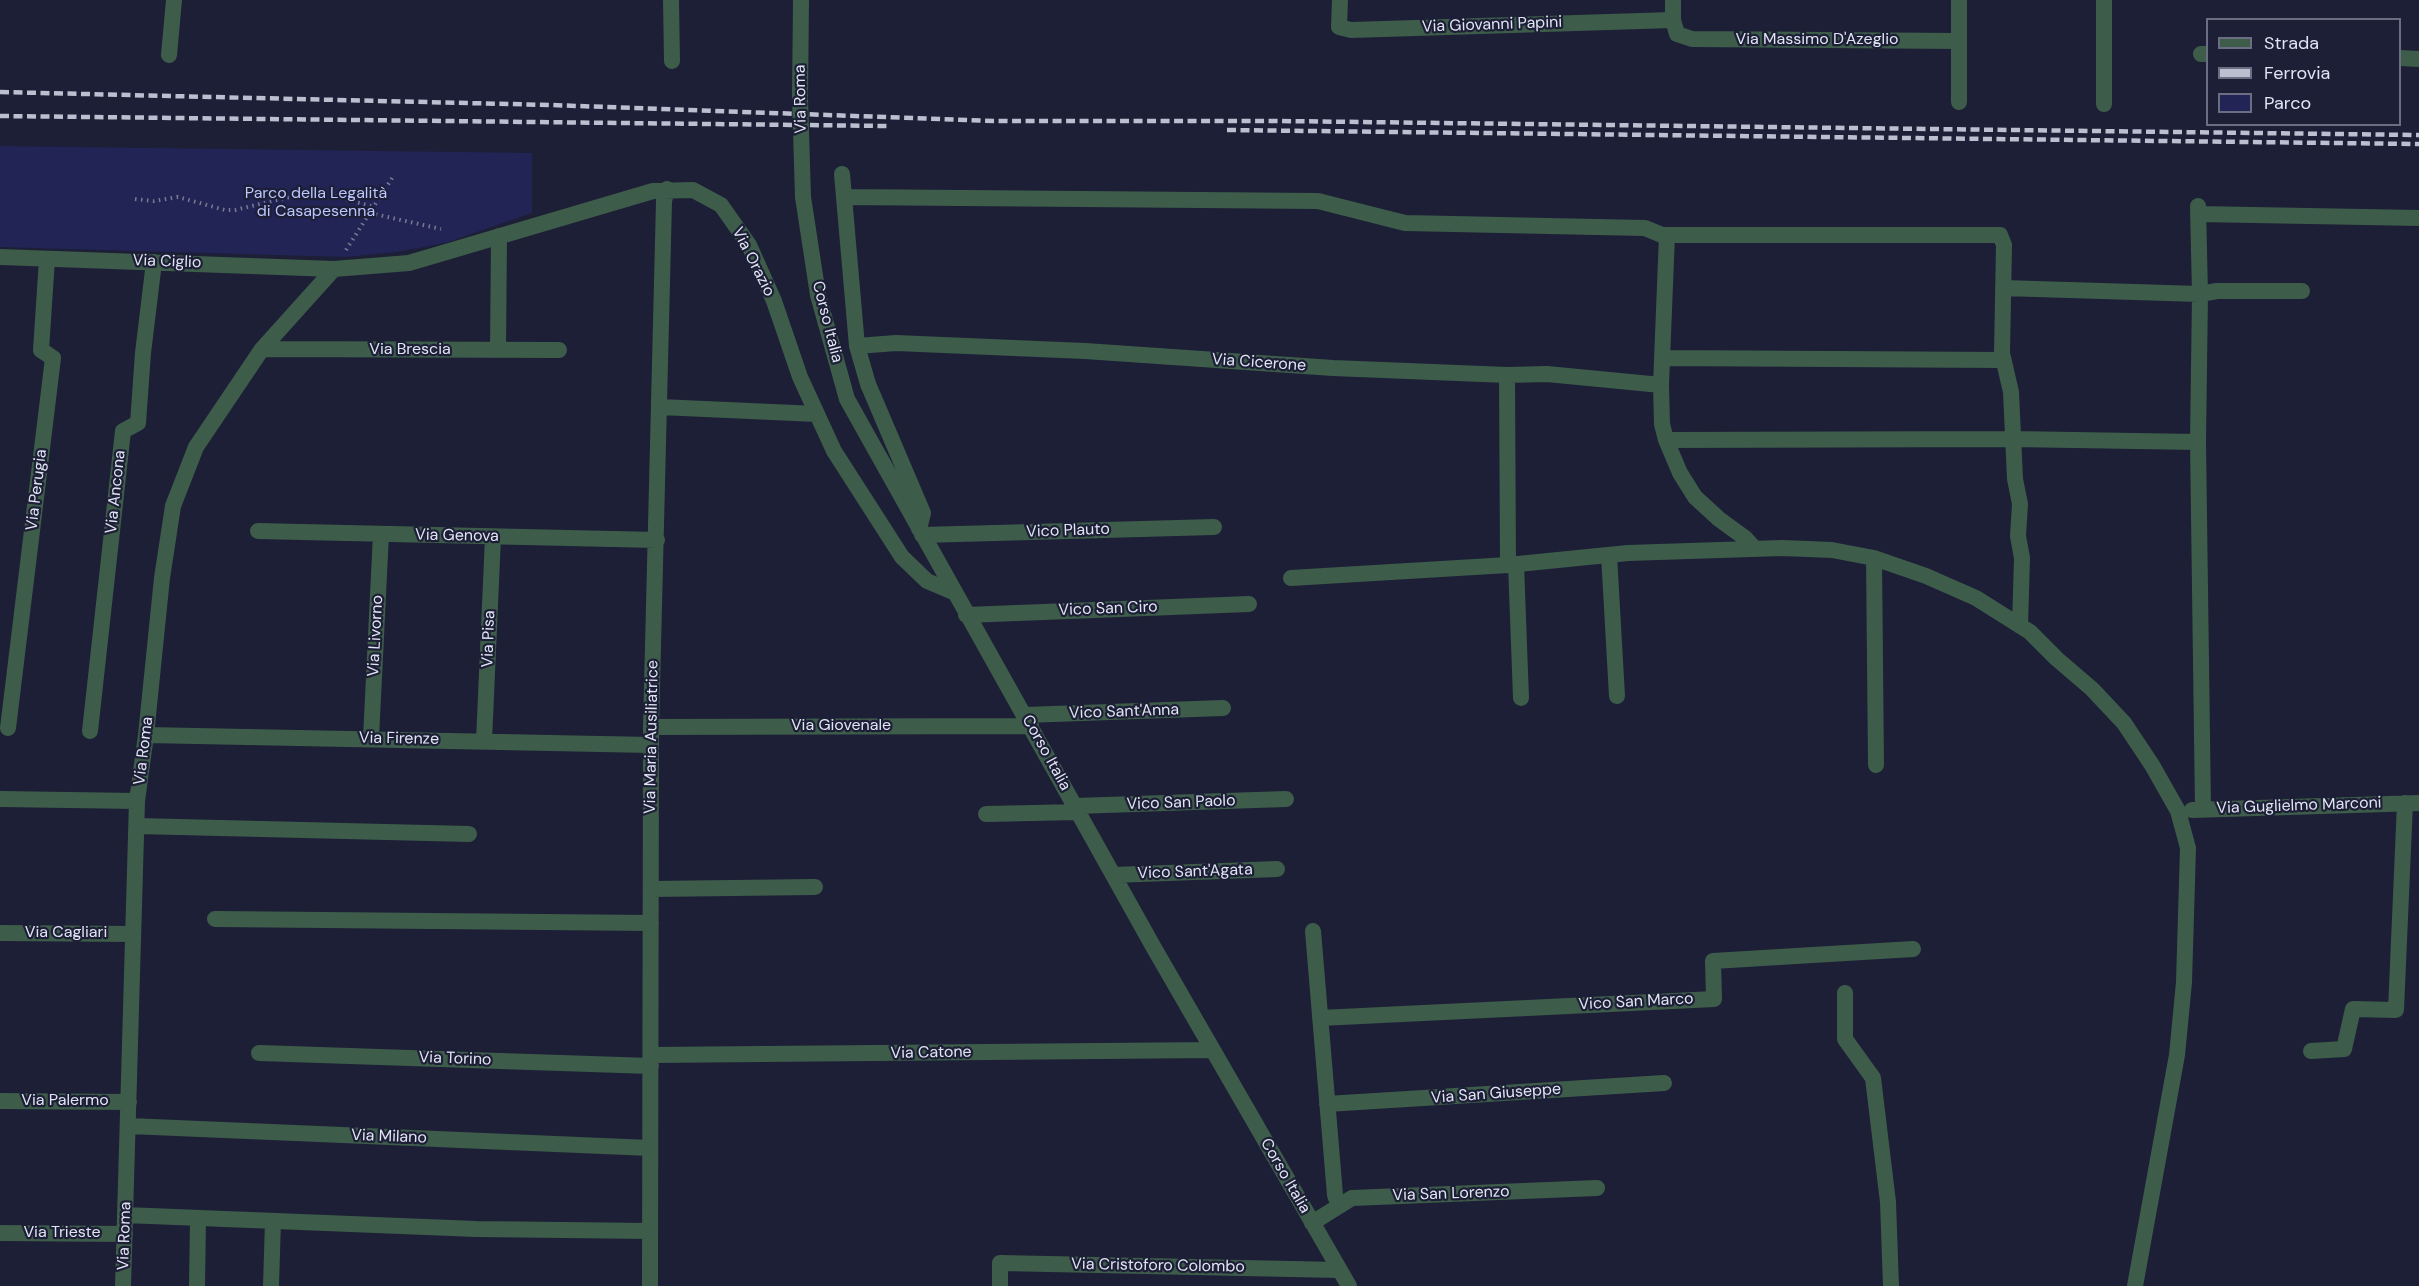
<!DOCTYPE html>
<html>
<head>
<meta charset="utf-8">
<style>
  body { margin:0 }
  #map { position:relative; width:2419px; height:1286px; overflow:hidden; background:#1c1f36; font-family:"DM Sans",sans-serif }
  canvas { display:block }
  .legend { position:absolute; left:2206px; top:18px; width:195px; height:108px; box-sizing:border-box; background:#1c1f36; border:2px solid #6b6e82; margin:0; padding:8px 10px; list-style:none; font-size:18px; color:#e1e4f3 }
  .legend li { display:flex; align-items:center; gap:12px; height:30px }
  .legend b { width:30px; border:2px solid #6b6e82 }
</style>
</head>
<body>
<div id="map">
<canvas width="2419" height="1286"></canvas>
<ul class="legend">
<li><b style="height:8px;background:#3e5c4a"></b>Strada</li>
<li><b style="height:8px;background:#bcbfcf"></b>Ferrovia</li>
<li><b style="height:16px;background:#222456"></b>Parco</li>
</ul>
</div>
<script>
const ctx = document.querySelector('canvas').getContext('2d');
ctx.lineJoin = 'round';
function fillPath(path, color) { ctx.fillStyle = color; ctx.fill(path, 'evenodd'); }
const shape = rows => new Path2D(rows.map(r => 'M' + r).join(''));
function strokePath(path, color, width, dash) { ctx.strokeStyle = color; ctx.lineWidth = width; ctx.lineCap = dash ? 'butt' : 'round'; ctx.setLineDash(dash || []); ctx.stroke(path); }
function write(font, color, halo, rows, align = 'center') {
  ctx.font = font + ' "DM Sans",sans-serif'; ctx.lineWidth = 4.5; ctx.setLineDash([]); ctx.textBaseline = 'middle'; ctx.strokeStyle = halo; ctx.fillStyle = color; for (const [text, x, y, turn = 0] of rows) {
    ctx.save(); ctx.translate(x, y); ctx.rotate((+turn || 0) * Math.PI / 180); ctx.textAlign = isNaN(turn) ? turn : align; if (halo) ctx.strokeText(text, 0, 0); ctx.fillText(text, 0, 0); ctx.restore();
  }
}
fillPath(shape([
  [0,146,532,153,532,213,445,243,397,252,345,257,0,247]
]), '#222456');
strokePath(shape([
  [135,199,154,201,178,197,225,210,235,210,285,198,304,195,331,195,374,207],
  [370,213,441,229],
  [346,250,394,175]
]), '#797c90', 4, [1.5, 4.5]);
strokePath(shape([
  [671,0,672,61],
  [1340,0,1339,27,1351,30,1673,20],
  [1673,0,1673,20,1677,34,1692,39,1959,41],
  [2104,0,2104,104],
  [2201,54,2208,54],
  [169,55,174,0],
  [2400,58,2419,59],
  [800,98,801,0],
  [1959,102,1959,0],
  [842,174,857,346,868,384,923,513,919,529],
  [803,197,818,295,847,399,1154,948,1349,1286],
  [844,197,1318,201,1405,223,1645,228,1662,235,2000,235,2004,245,2002,353,2011,392,2015,479,2020,504,2018,536,2022,558,2020,626],
  [2198,206,2200,294,2198,442,2203,809],
  [2198,214,2419,218],
  [1667,235,1661,385,1662,424,1666,440,1680,473,1695,497,1719,519,1745,538,1755,549],
  [0,257,334,269,409,263,653,191,693,190,721,205,749,245,774,301,800,377,834,451,902,557,927,581,953,592],
  [2003,288,2200,294,2217,291,2302,291],
  [857,346,896,343,1085,351,1333,368,1507,375,1547,374,1661,385],
  [262,349,559,350],
  [498,350,499,236],
  [1662,358,2003,360],
  [1507,375,1508,565],
  [660,407,817,414],
  [1666,440,2012,439,2198,442],
  [258,531,657,540],
  [922,535,1214,527],
  [1609,555,1617,696],
  [1874,558,1876,765],
  [1516,564,1521,698],
  [1291,578,1508,565,1628,553,1782,548,1832,550,1874,558,1926,576,1976,598,2030,632,2057,659,2092,689,2124,723,2152,765,2178,811,2188,848,2184,982,2177,1055,2135,1286],
  [966,615,1249,604],
  [1025,715,1223,708],
  [651,727,1031,726],
  [8,728,53,358,41,350,47,259],
  [90,731,123,431,138,423,143,353,154,262],
  [146,735,651,745],
  [371,738,381,534],
  [484,741,493,537],
  [0,799,137,801],
  [1075,806,1286,799],
  [2192,810,2419,803],
  [986,814,1078,812],
  [137,826,469,834],
  [1113,875,1277,869],
  [651,889,815,887],
  [215,919,651,923],
  [1313,931,1335,1195,1339,1206],
  [0,933,133,934],
  [1845,993,1845,1039,1873,1078,1888,1202,1891,1286],
  [1320,1018,1714,999,1713,961,1913,949],
  [2311,1051,2344,1049,2353,1009,2396,1010,2405,803],
  [259,1053,651,1066],
  [651,1055,1212,1050],
  [0,1101,129,1102],
  [1327,1104,1664,1083],
  [129,1126,650,1148],
  [125,1215,476,1229,650,1231],
  [1312,1223,1352,1198,1597,1188],
  [0,1233,125,1234],
  [123,1286,137,801,146,735,162,578,173,506,196,447,262,349,334,269],
  [197,1286,198,1219],
  [271,1286,273,1221],
  [650,1286,651,727,664,201,667,189],
  [1000,1286,1000,1263,1339,1270]
]), '#3e5c4a', 16);
strokePath(shape([
  [0,92,551,105,994,121,1280,121,2419,135],
  [0,116,888,126],
  [1227,130,2419,144]
]), '#bcbfcf', 4.5, [9, 4.5]);
strokePath(shape([
  [800,98,803,197]
]), '#3e5c4a', 16);
write('16px', '#e1e4f3', '#1c1f36', [
  ["Via Giovanni Papini",1492,25,-2],
  ["Via Massimo D'Azeglio",1817,40],
  ["Via Roma",801,99,-91],
  ["Via Ciglio",167,262,2],
  ["Via Orazio",753,262,63],
  ["Corso Italia",827,322,76],
  ["Via Brescia",410,350],
  ["Via Cicerone",1259,363,4],
  ["Via Perugia",37,490,-83],
  ["Via Ancona",116,492,-84],
  ["Vico Plauto",1068,531,-2],
  ["Via Genova",457,536,1],
  ["Vico San Ciro",1108,609,-2],
  ["Via Livorno",376,636,-87],
  ["Via Pisa",489,639,-88],
  ["Vico Sant'Anna",1124,712,-2],
  ["Via Giovenale",841,726],
  ["Via Maria Ausiliatrice",652,737,-89],
  ["Via Firenze",399,739,1],
  ["Via Roma",144,751,-83],
  ["Corso Italia",1046,753,61],
  ["Vico San Paolo",1181,803,-2],
  ["Via Guglielmo Marconi",2299,806,-2],
  ["Vico Sant'Agata",1195,872,-2],
  ["Via Cagliari",66,933],
  ["Vico San Marco",1636,1002,-3],
  ["Via Catone",931,1053,-1],
  ["Via Torino",455,1059,2],
  ["Via San Giuseppe",1496,1094,-4],
  ["Via Palermo",65,1101],
  ["Via Milano",389,1137,2],
  ["Corso Italia",1285,1176,60],
  ["Via San Lorenzo",1451,1194,-2],
  ["Via Trieste",62,1233],
  ["Via Roma",125,1236,-88],
  ["Via Cristoforo Colombo",1158,1266,1]
]);
write('16px', '#bcc6ff', '#1c1f36', [
  ["Parco della Legalità",316,194],
  ["di Casapesenna",316,212]
]);
</script>
</body>
</html>
